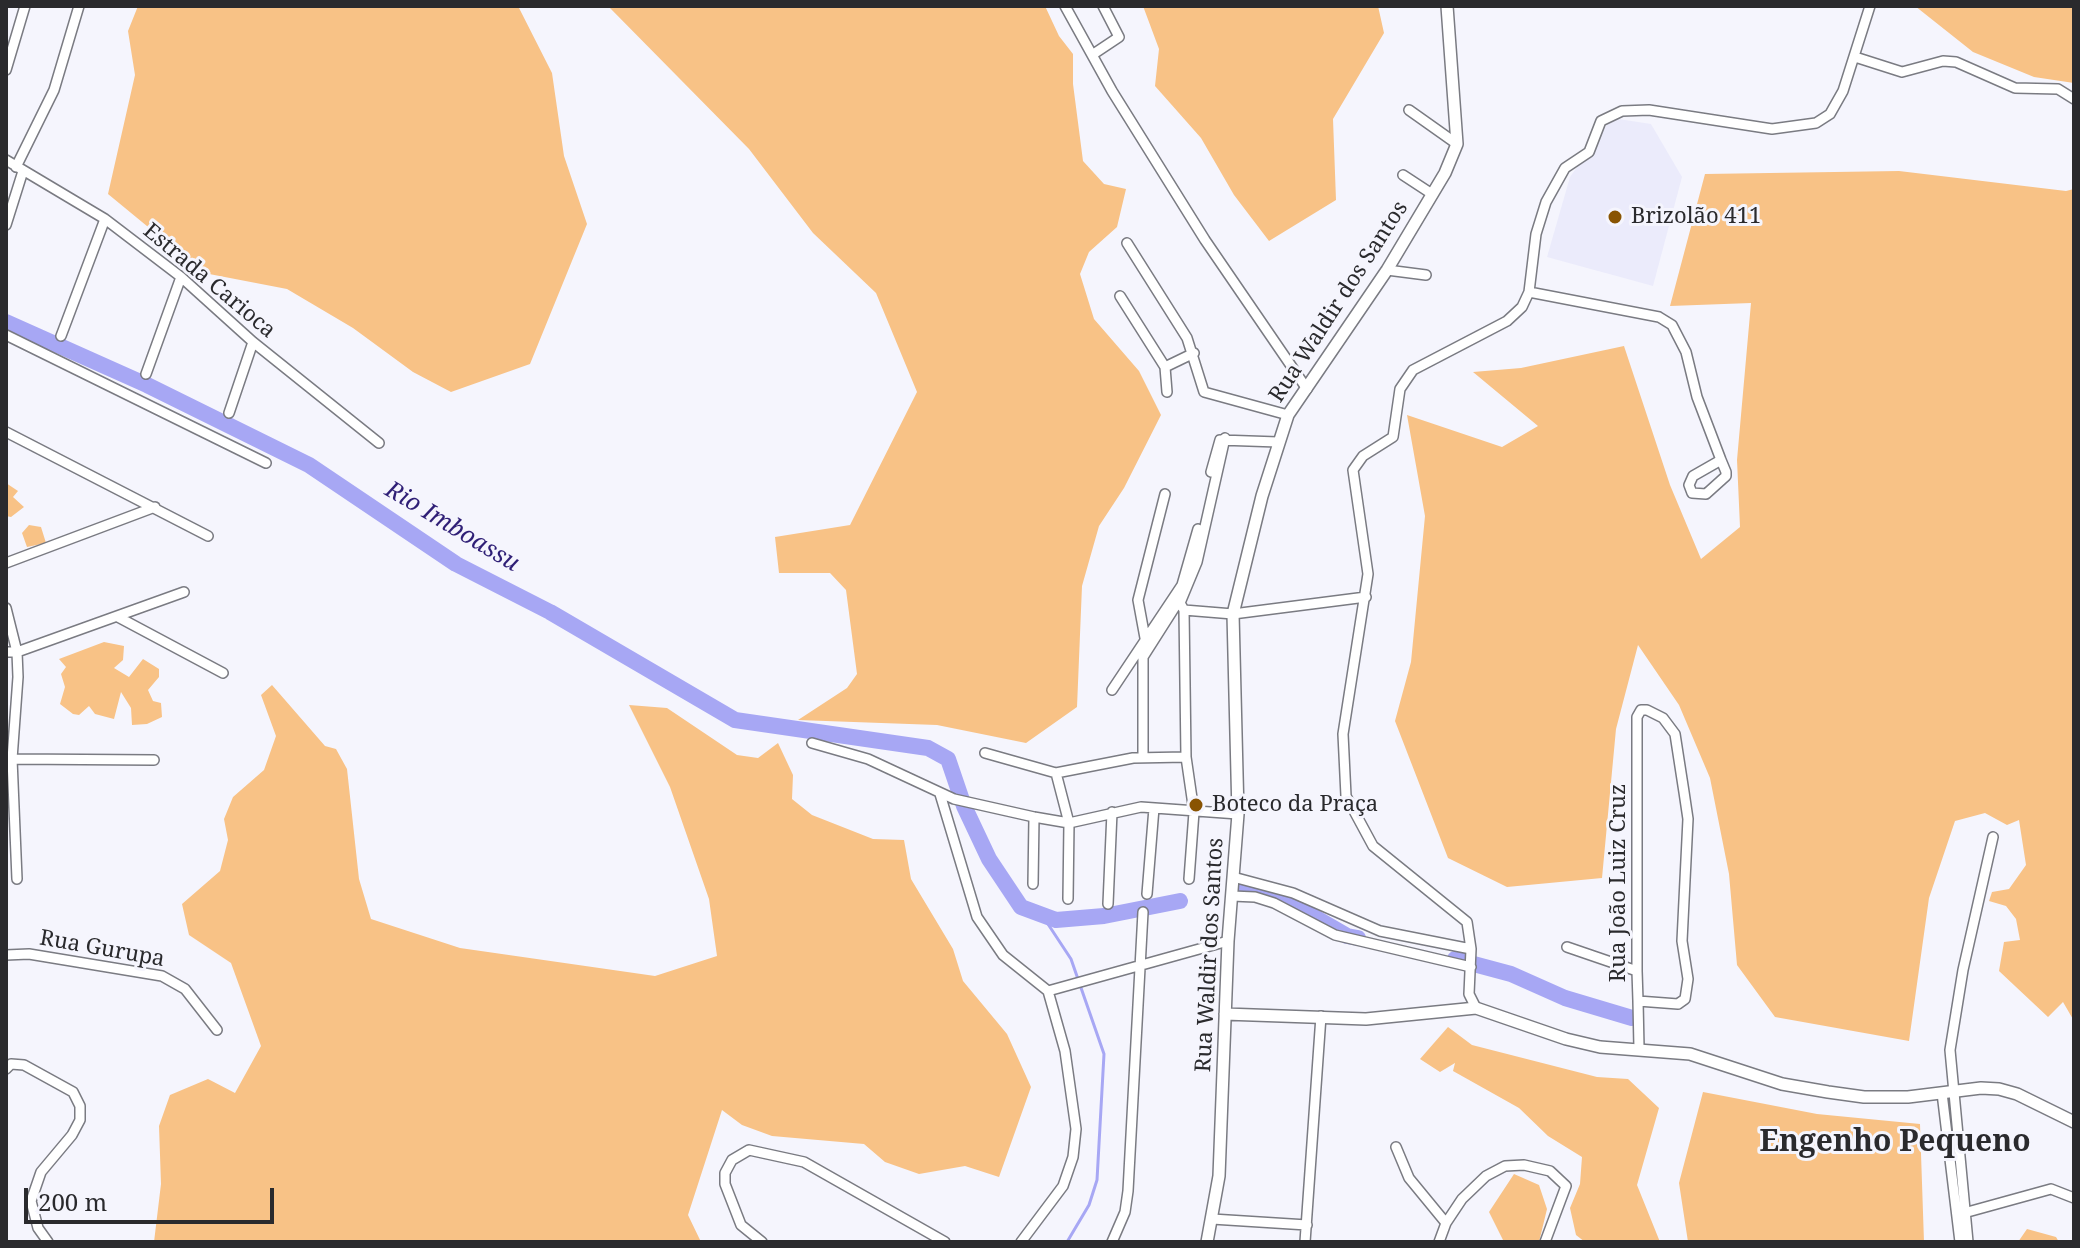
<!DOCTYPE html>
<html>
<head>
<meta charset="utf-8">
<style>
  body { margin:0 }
  #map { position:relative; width:2080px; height:1248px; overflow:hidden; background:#f5f5fd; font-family:"Noto Serif",serif }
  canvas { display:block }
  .frame { position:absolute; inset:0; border:8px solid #2a2a2d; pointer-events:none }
  .scale { position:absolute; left:24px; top:1188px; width:250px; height:36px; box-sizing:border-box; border:4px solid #2a2a2d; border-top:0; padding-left:10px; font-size:24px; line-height:28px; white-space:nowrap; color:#2a2a2d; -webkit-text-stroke:6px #f5f5fd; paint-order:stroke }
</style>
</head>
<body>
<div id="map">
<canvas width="2080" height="1248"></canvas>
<div class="frame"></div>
<div class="scale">200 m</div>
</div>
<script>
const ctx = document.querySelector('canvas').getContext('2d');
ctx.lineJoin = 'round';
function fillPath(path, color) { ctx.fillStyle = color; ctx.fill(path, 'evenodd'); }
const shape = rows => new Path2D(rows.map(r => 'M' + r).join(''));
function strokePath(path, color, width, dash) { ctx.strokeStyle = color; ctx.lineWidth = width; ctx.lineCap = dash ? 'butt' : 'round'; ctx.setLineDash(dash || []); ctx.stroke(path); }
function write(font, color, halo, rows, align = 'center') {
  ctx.font = font + ' "Noto Serif",serif'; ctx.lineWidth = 6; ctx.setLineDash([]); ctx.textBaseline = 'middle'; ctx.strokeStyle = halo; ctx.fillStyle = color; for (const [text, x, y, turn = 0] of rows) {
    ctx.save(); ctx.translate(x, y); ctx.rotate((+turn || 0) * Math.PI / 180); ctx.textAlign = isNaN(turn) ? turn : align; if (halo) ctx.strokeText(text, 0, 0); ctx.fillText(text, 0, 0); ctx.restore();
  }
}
fillPath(shape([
  [1612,118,1651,124,1682,177,1653,286,1547,257,1570,177]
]), '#ebebfb');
fillPath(shape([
  [138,6,518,6,552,73,564,156,587,224,530,364,451,392,413,372,353,328,287,289,204,273,108,194,135,75,128,31],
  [608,6,1045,6,1059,36,1073,54,1073,84,1083,161,1104,184,1126,189,1117,227,1089,252,1080,274,1094,319,1139,371,1161,415,1124,488,1099,526,1082,586,1077,707,1026,743,937,725,798,720,847,688,857,674,846,590,830,573,779,573,775,537,850,525,917,392,876,293,813,233,749,149],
  [1143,6,1378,6,1384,33,1333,119,1336,200,1269,241,1234,195,1201,138,1155,86,1159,49],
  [1915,6,2074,6,2074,83,2034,77,1973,52],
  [1899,171,2066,191,2074,189,2074,1021,2063,1002,2048,1017,1999,971,2004,942,2020,940,2016,919,2006,906,1989,901,1992,892,2009,889,2026,865,2019,820,2007,825,1985,813,1955,821,1929,898,1909,1041,1775,1017,1737,965,1729,874,1710,778,1679,705,1638,645,1616,729,1602,878,1507,887,1448,858,1395,721,1411,662,1425,516,1407,415,1502,447,1538,426,1473,372,1521,368,1624,346,1670,485,1701,559,1740,527,1737,460,1751,303,1670,306,1705,174],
  [6,483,18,491,13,497,24,507,11,517,6,516],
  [29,525,41,527,46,543,27,547,22,533],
  [104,642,124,646,123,660,114,668,129,677,143,659,159,669,159,677,148,690,153,701,161,703,162,717,147,724,132,725,131,708,121,692,114,719,95,714,89,706,79,715,73,714,60,704,65,687,61,674,66,667,59,659],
  [272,685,325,746,336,749,347,769,359,879,371,919,460,948,655,976,717,956,709,899,670,787,629,705,667,708,737,755,758,758,778,743,793,775,792,799,812,815,873,839,904,840,911,879,953,949,963,981,1007,1034,1031,1087,999,1177,965,1166,919,1174,885,1162,864,1144,772,1136,742,1125,722,1110,688,1215,701,1242,154,1242,161,1184,159,1126,170,1095,208,1079,235,1093,261,1046,231,963,189,935,182,904,220,871,228,840,224,819,233,797,264,770,276,736,261,695],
  [1448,1027,1472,1045,1597,1077,1628,1079,1659,1108,1637,1185,1660,1242,1585,1242,1576,1235,1570,1208,1580,1184,1582,1157,1548,1136,1519,1108,1453,1071,1455,1063,1440,1072,1420,1059],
  [1703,1092,1817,1114,1920,1124,1924,1242,1688,1242,1679,1183],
  [1514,1174,1539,1185,1547,1209,1539,1242,1504,1242,1489,1212],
  [2027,1229,2056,1237,2059,1242,2018,1242]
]), '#f8c286');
strokePath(shape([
  [1042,915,1071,959,1104,1054,1097,1180,1089,1205,1067,1242]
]), '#a7a7f4', 3);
strokePath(shape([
  [6,322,147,385,309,465,456,564,550,612,735,720,928,748,948,759,964,806,989,859,1021,907,1056,920,1104,916,1180,901],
  [1242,887,1297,907,1347,936,1358,938],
  [1455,959,1511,974,1565,998,1632,1018],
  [1949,1099,1955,1166]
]), '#a7a7f4', 16);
const minor = shape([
  [1065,6,1112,91,1205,240,1307,389],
  [1092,55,1119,37,1103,6],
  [1855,57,1902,72,1943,61,1956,62,2015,88,2058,89,2074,99],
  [6,70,25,6],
  [1409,110,1457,144],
  [6,160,105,219,181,277,253,342,379,443],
  [16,167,54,90,79,6],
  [1403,175,1432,194],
  [6,225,23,171],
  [1127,243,1187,338,1204,392,1288,415],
  [1387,270,1426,275],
  [1529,292,1659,317,1672,325,1686,352,1697,397,1721,460,1726,472,1726,476,1706,494,1692,493,1689,485,1693,476,1721,460],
  [1120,296,1165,367,1167,392],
  [6,335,266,463],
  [61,336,105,219],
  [1165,367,1194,353],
  [146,374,181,277],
  [229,413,253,342],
  [6,432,208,536],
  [1211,472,1220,440,1278,442],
  [6,563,155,507],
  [6,608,17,652,18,677,12,759,17,879],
  [1184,610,1233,614,1366,597],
  [118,617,223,673],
  [1145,638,1138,600,1165,494],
  [6,652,17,652,184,592],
  [1112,690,1182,585,1198,529],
  [812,743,868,759,954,799,1034,817,1069,823,1141,807,1238,814],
  [985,753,1056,773,1133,758,1186,757],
  [1143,757,1143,657,1178,602],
  [12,759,154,760],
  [1056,773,1069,823,1068,899],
  [940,794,977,917,1003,955,1048,991,1065,1051,1076,1129,1073,1157,1063,1186,1021,1242],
  [1233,877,1293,893,1380,931,1471,949],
  [1189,879,1194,812,1186,757,1184,610,1180,603,1197,562,1225,438],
  [1033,884,1034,817],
  [1147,894,1154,808],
  [1232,896,1255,897,1274,903,1335,935,1471,967],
  [1108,904,1112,812],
  [1567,947,1637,971],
  [6,955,29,954,162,976,185,989,217,1030],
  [1048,991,1228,941],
  [1638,1001,1678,1004,1685,999,1688,979,1682,941,1688,819,1684,792,1675,734,1663,718,1647,710,1641,710,1637,717,1637,971,1638,1001,1639,1048],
  [1476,1008,1469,994,1471,949,1467,922,1373,846,1346,796,1343,734,1368,574,1353,470,1363,456,1393,437,1400,389,1413,370,1507,321,1522,307,1529,292,1536,234,1546,202,1565,168,1589,152,1601,121,1622,111,1649,110,1772,129,1816,123,1830,114,1843,91,1870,6],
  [6,1069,11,1064,24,1065,73,1092,80,1106,80,1120,72,1135,41,1172,31,1201,38,1228,48,1242],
  [1942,1093,1960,1242],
  [1396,1147,1409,1178,1446,1223],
  [1964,1213,2051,1189,2074,1198],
  [1212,1219,1307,1225],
  [762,1242,741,1225,725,1184,725,1173,732,1160,749,1150,804,1162,945,1242],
  [1112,1242,1125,1212,1128,1191,1143,912],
  [1305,1242,1321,1016],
  [1439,1242,1446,1223,1462,1199,1486,1176,1505,1166,1524,1165,1550,1171,1566,1186,1545,1242],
  [1968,1242,1950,1050,1963,970,1993,837]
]);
const tertiary = shape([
  [1225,1014,1366,1019,1476,1008,1566,1039,1600,1047,1690,1054,1782,1084,1828,1092,1864,1097,1908,1097,1981,1088,1999,1089,2017,1094,2074,1122],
  [1207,1242,1219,1176,1228,941,1238,814,1233,614,1262,496,1288,415,1387,270,1445,173,1457,144,1447,6]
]);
strokePath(minor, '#7a7b82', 12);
strokePath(tertiary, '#7a7b82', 14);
strokePath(minor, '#fff', 9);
strokePath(tertiary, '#fff', 11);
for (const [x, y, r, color] of [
  [1615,217,8,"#895402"],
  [1196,805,8,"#895402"]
]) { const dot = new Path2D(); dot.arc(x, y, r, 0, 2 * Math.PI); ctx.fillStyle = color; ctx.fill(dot); strokePath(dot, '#f5f5fd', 3); }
write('22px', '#2a2a2d', '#f5f5fd', [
  ["Brizolão 411",1631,217],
  ["Boteco da Praça",1212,805]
], 'left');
write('22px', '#2a2a2d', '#f5f5fd', [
  ["Estrada Carioca",209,281,40],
  ["Rua Waldir dos Santos",1339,302,-57],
  ["Rua João Luiz Cruz",1619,883,-90],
  ["Rua Gurupa",102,949,10],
  ["Rua Waldir dos Santos",1210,955,-87]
]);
write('italic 24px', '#2f1f76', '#f5f5fd', [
  ["Rio Imboassu",452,527,31]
]);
write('bold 30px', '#2a2a2d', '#f5f5fd', [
  ["Engenho Pequeno",1895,1142]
]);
</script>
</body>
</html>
